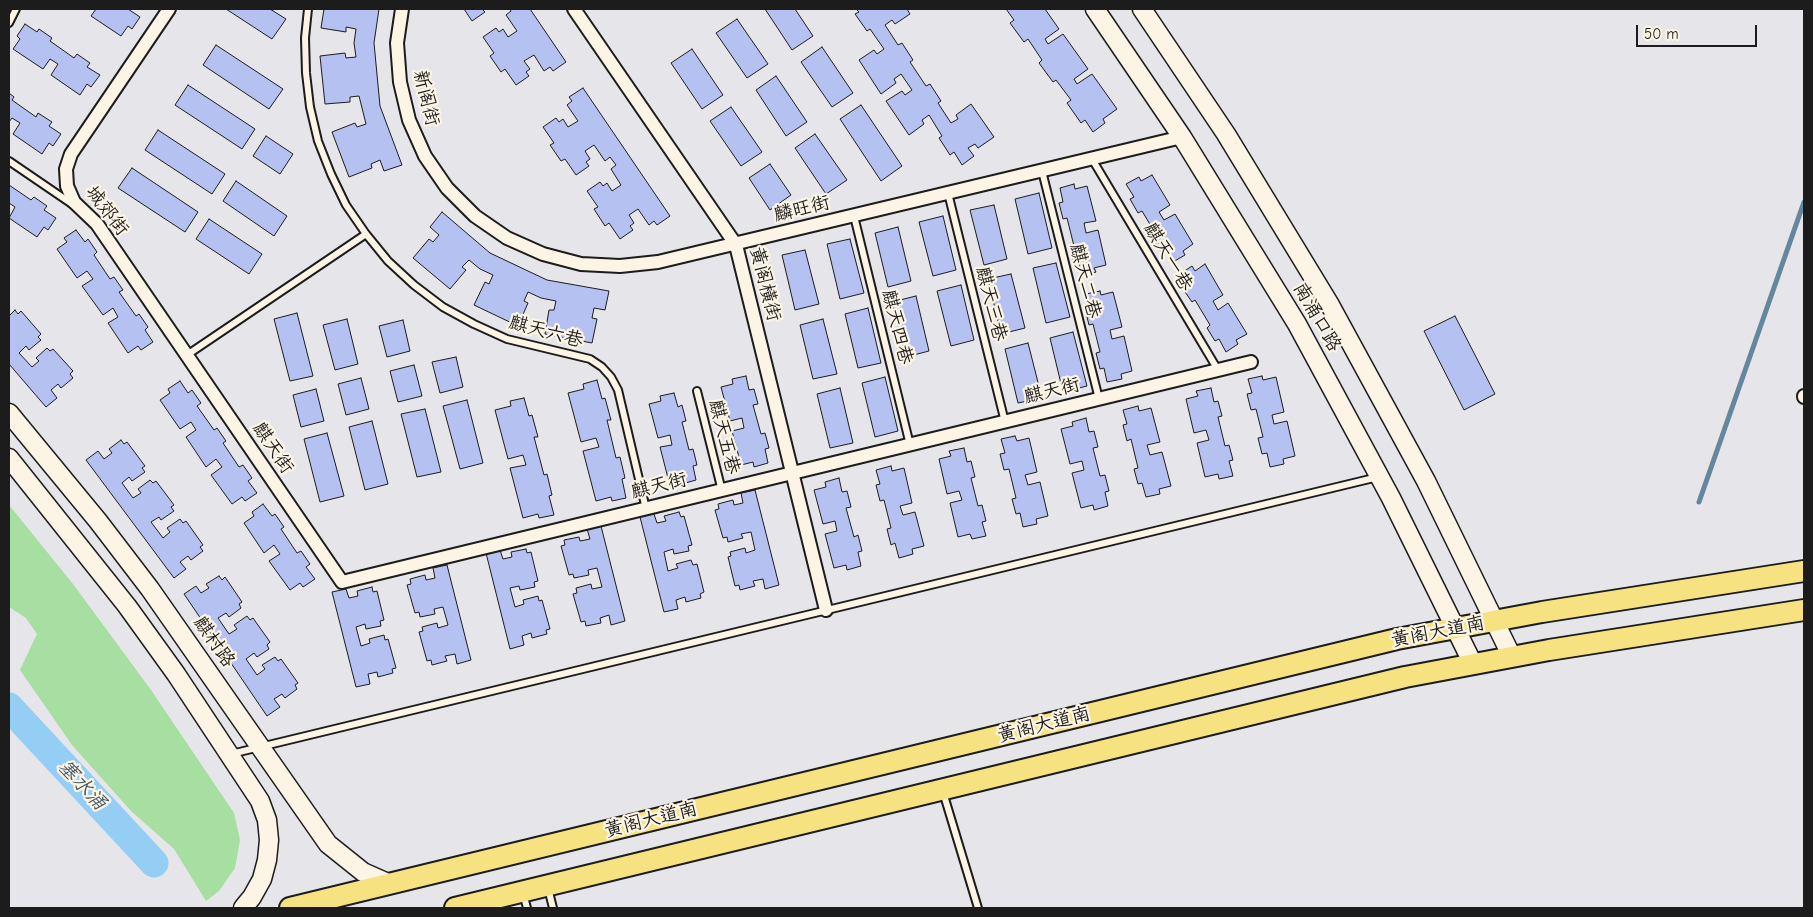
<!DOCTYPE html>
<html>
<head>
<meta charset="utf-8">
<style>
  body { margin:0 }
  #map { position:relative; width:1813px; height:917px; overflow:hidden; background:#e6e5e9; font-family:"Comic Neue",sans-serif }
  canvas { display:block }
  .frame { position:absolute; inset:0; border:10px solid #1c1c1c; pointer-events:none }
  .scale { position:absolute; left:1636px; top:25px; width:121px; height:22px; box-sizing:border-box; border:2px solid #1c1c1c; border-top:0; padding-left:6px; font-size:15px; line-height:18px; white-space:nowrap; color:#1c1c1c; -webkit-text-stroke:4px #fcf5e5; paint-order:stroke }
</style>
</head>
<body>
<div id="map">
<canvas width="1813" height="917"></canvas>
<div class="frame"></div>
<div class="scale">50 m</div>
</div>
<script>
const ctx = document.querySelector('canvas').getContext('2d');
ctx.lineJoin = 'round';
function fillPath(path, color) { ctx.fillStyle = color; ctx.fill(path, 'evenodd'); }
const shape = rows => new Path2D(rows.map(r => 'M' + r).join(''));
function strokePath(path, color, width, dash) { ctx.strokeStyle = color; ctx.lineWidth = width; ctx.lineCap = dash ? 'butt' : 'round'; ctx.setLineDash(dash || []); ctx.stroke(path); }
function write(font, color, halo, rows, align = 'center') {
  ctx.font = font + ' "Comic Neue","LXGW WenKai TC",sans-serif'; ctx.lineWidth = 4.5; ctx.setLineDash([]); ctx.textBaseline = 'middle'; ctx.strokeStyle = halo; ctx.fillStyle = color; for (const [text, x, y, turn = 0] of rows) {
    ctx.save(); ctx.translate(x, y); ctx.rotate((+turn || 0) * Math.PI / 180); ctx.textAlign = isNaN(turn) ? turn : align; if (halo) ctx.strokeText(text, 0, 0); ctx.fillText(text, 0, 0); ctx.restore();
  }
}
fillPath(shape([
  [9,505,73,584,151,690,234,813,240,840,235,868,219,891,206,901,174,849,131,811,72,745,20,670,37,634,26,618,9,607]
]), '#a7dea1');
strokePath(shape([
  [1699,502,1804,202]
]), '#64879e', 5);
strokePath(shape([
  [9,707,154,863]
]), '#94cef4', 29);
const building = shape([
  [96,9,128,9,140,17,132,29,128,26,121,36,91,16,96,9],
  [226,9,270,9,286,19,272,39,226,9],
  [324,9,379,9,374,43,380,106,402,165,384,171,380,160,371,164,372,168,349,177,332,132,355,123,357,127,366,124,359,96,350,97,350,102,325,104,320,56,345,53,346,58,356,57,354,43,356,29,346,27,346,32,321,28,324,9],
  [464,9,482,9,485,12,472,21,464,9],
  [510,9,530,9,566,62,553,71,550,67,544,71,534,55,524,61,530,69,526,72,529,76,516,85,505,69,501,72,490,56,494,53,483,37,496,28,499,32,503,29,508,37,517,31,506,15,511,11,510,9],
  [765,9,795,9,813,36,792,50,765,9],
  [856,9,907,9,910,14,895,24,892,20,885,25,898,45,902,43,913,60,910,62,926,86,930,84,941,101,938,103,951,123,958,119,956,115,971,104,994,137,978,148,975,144,968,148,974,156,962,165,954,152,950,155,939,138,942,136,929,115,922,120,924,124,909,135,886,101,902,91,905,95,912,90,901,74,894,79,896,83,881,94,859,60,874,50,877,54,884,49,870,29,867,31,855,14,859,12,856,9],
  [1006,9,1045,9,1059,29,1045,39,1048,44,1063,34,1088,69,1074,79,1077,84,1092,74,1117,109,1103,119,1105,123,1093,132,1085,120,1081,123,1067,103,1071,100,1056,80,1053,82,1039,63,1042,60,1028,39,1024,42,1010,23,1014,20,1006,9],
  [737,19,768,64,747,78,716,33,737,19],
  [25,24,37,32,39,29,52,38,50,41,74,58,77,54,90,63,87,67,100,75,91,87,87,84,80,95,51,75,58,64,50,59,43,69,13,49,20,39,17,36,25,24],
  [216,45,283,89,269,109,203,65,216,45],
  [822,47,853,93,832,107,801,62,822,47],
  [692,49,723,95,702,109,671,63,692,49],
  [776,76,807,122,786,136,756,90,776,76],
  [188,85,255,129,242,149,175,105,188,85],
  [583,88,670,216,657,225,654,221,649,225,638,209,629,215,634,223,630,226,633,230,620,239,609,223,605,226,594,209,598,207,587,191,600,182,603,186,607,183,612,191,621,185,611,169,616,165,610,157,605,161,594,145,585,151,590,159,586,162,589,166,576,175,565,159,561,161,550,145,554,143,543,127,556,118,559,122,563,119,568,127,578,121,567,105,572,101,569,97,583,88],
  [9,93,14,97,12,100,36,117,38,113,52,122,49,126,61,134,53,146,49,143,42,154,13,134,20,123,12,118,9,122,9,93],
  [861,105,902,166,881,181,840,119,861,105],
  [731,107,762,152,741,166,710,121,731,107],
  [158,130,225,174,212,194,145,150,158,130],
  [815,134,847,180,826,194,795,148,815,134],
  [266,136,293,154,280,174,253,156,266,136],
  [770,164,791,195,770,210,749,178,770,164],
  [132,168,198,212,185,232,118,188,132,168],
  [1152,175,1170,205,1159,212,1164,220,1175,214,1193,244,1183,251,1185,255,1173,262,1165,250,1161,252,1153,238,1157,236,1142,211,1138,213,1130,199,1134,197,1126,184,1139,177,1141,181,1152,175],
  [236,181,287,216,274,236,223,201,236,181],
  [1074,184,1075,189,1087,186,1096,221,1084,223,1086,233,1098,230,1106,265,1094,268,1096,272,1082,276,1078,261,1074,263,1070,247,1074,246,1067,218,1063,219,1059,203,1063,202,1060,188,1074,184],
  [9,185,31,200,34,197,47,206,44,210,56,218,48,230,44,227,37,237,9,218,15,207,9,203,9,185],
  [1039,193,1052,248,1028,254,1015,199,1039,193],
  [994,205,1007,259,984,265,970,210,994,205],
  [442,212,490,253,547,280,609,291,605,310,594,308,592,318,597,319,592,343,545,334,549,310,554,310,556,301,541,298,528,292,524,301,528,303,518,326,474,305,485,282,489,284,493,275,480,269,469,260,462,267,466,270,450,289,413,258,429,239,433,242,439,235,430,227,442,212],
  [943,216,956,270,933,276,919,222,943,216],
  [209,219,262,254,249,274,196,239,209,219],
  [898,227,911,281,888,287,875,233,898,227],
  [76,230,85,242,88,239,97,252,94,255,110,279,114,277,123,290,119,292,136,316,139,314,148,327,145,330,153,342,141,350,138,346,128,353,108,323,118,317,113,308,103,315,82,286,93,279,87,271,77,278,57,249,67,242,64,238,76,230],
  [850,239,864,293,840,299,827,244,850,239],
  [805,250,819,304,795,310,782,255,805,250],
  [1056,263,1070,317,1046,323,1033,268,1056,263],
  [1205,264,1223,295,1213,301,1218,310,1228,303,1247,334,1236,340,1238,344,1226,352,1219,339,1215,341,1207,328,1210,325,1195,300,1192,302,1183,289,1187,286,1180,274,1192,266,1195,271,1205,264],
  [1011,274,1025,328,1001,334,988,279,1011,274],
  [961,285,974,340,951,346,937,291,961,285],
  [1100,291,1101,295,1113,292,1122,327,1110,330,1112,339,1124,336,1132,371,1121,374,1122,379,1107,382,1104,368,1100,369,1096,353,1100,352,1093,324,1089,325,1085,309,1089,308,1086,294,1100,291],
  [916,296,929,351,906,357,892,302,916,296],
  [868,308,881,363,858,368,845,314,868,308],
  [15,310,18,314,21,311,41,334,38,337,41,340,29,350,26,346,19,353,32,367,39,361,36,358,47,348,50,351,53,349,73,371,70,374,73,378,61,388,58,384,51,390,57,398,46,407,9,364,9,316,15,310],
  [297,313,313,376,290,381,274,319,297,313],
  [1455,316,1495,394,1464,410,1424,331,1455,316],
  [347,319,358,364,335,370,323,325,347,319],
  [823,319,837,374,813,379,800,325,823,319],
  [403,320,410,351,387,357,379,326,403,320],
  [1073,332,1087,386,1063,392,1050,338,1073,332],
  [1028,343,1042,398,1018,403,1005,349,1028,343],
  [456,357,463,387,440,393,432,362,456,357],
  [414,365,422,396,398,402,390,371,414,365],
  [746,376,749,390,754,389,758,404,753,405,761,434,765,433,769,448,765,449,768,463,754,467,753,462,741,465,732,431,744,428,742,418,730,421,721,387,733,384,732,379,746,376],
  [1262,376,1263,380,1276,377,1284,412,1272,415,1274,424,1287,421,1295,456,1283,459,1284,464,1270,467,1267,453,1262,454,1258,438,1263,437,1256,409,1251,410,1247,394,1252,393,1248,379,1262,376],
  [885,377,898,431,875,437,862,383,885,377],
  [361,378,369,409,346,415,338,384,361,378],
  [597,380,602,399,605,398,611,420,607,420,616,458,620,457,625,478,622,479,626,498,612,501,611,497,596,501,583,451,599,447,596,438,581,442,568,393,584,389,583,384,597,380],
  [180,381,188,393,192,390,201,403,197,406,214,430,217,428,226,441,223,443,239,467,243,465,252,478,248,481,257,493,245,501,242,497,232,504,211,475,222,467,216,459,206,467,186,437,196,430,191,422,180,429,160,400,170,393,168,389,180,381],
  [840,388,853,443,830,448,817,394,840,388],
  [1211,388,1214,402,1218,401,1222,416,1218,417,1225,446,1229,445,1233,460,1229,461,1233,476,1219,479,1218,474,1205,477,1197,443,1209,440,1206,430,1194,433,1186,399,1198,396,1196,391,1211,388],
  [316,389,324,421,301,427,293,395,316,389],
  [674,393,678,407,682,405,686,421,682,422,689,450,693,449,697,465,693,466,696,480,682,484,681,479,669,482,660,447,672,445,670,435,658,438,649,404,661,401,660,396,674,393],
  [524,398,529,416,532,415,538,437,534,437,544,475,547,474,552,495,549,496,554,515,539,518,538,514,523,518,510,468,526,465,523,455,508,459,495,410,511,406,510,401,524,398],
  [467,400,483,463,460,469,443,406,467,400],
  [1138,406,1139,411,1151,408,1160,442,1147,445,1150,455,1162,452,1171,486,1159,489,1160,494,1146,497,1142,483,1138,484,1134,469,1138,468,1131,439,1127,441,1123,425,1127,424,1123,410,1138,406],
  [425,409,441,472,417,477,401,414,425,409],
  [1086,418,1089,432,1094,431,1098,447,1093,448,1100,476,1105,475,1109,491,1105,492,1108,506,1094,510,1093,505,1081,508,1072,473,1084,470,1082,461,1070,464,1061,429,1073,426,1072,422,1086,418],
  [372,421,388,484,365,490,349,427,372,421],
  [327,433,344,496,320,502,304,439,327,433],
  [1015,436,1017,441,1029,438,1037,472,1025,475,1028,485,1040,482,1048,516,1036,519,1037,524,1023,527,1020,513,1016,514,1012,499,1016,498,1009,469,1004,470,1000,454,1005,453,1001,439,1015,436],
  [121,440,124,444,127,442,145,466,142,468,145,472,132,481,129,477,122,483,133,498,141,493,138,489,150,480,153,483,156,481,174,505,171,507,174,511,161,520,159,517,151,522,163,538,170,532,167,528,180,519,183,523,186,521,203,545,200,547,203,551,191,560,188,556,180,562,186,569,174,578,86,460,98,451,104,459,112,453,109,449,121,440],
  [964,448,967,462,971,461,975,477,971,478,978,506,982,505,986,521,982,522,986,536,972,539,970,534,958,537,950,503,962,500,959,491,947,494,939,459,951,456,949,451,964,448],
  [891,466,892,471,904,468,912,503,900,506,903,515,915,512,924,546,912,549,913,554,899,558,895,543,891,545,887,529,891,528,884,500,880,501,876,485,880,484,876,470,891,466],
  [839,478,842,492,847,491,851,507,846,508,854,537,858,535,862,551,858,552,861,566,847,570,846,565,834,568,825,534,837,531,835,521,823,524,814,490,826,487,825,482,839,478],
  [755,490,779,585,765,589,763,579,753,581,755,586,740,590,739,585,735,586,728,557,731,556,730,552,745,548,746,553,755,550,751,532,741,534,743,538,728,542,727,537,723,538,715,510,719,509,718,504,733,500,734,505,743,503,741,493,755,490],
  [263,504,272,516,275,514,284,527,281,529,297,553,301,551,310,564,306,567,315,579,303,587,300,583,290,590,269,561,280,554,274,545,264,553,244,523,254,516,252,512,263,504],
  [679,512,681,517,684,516,692,545,688,546,689,551,674,554,673,549,664,552,668,571,678,568,676,564,691,560,693,565,697,564,704,592,700,594,701,598,686,602,685,597,676,600,678,609,664,612,640,517,654,514,657,523,666,521,664,516,679,512],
  [601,526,625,621,611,625,609,615,600,618,601,623,586,626,585,621,581,622,573,594,577,593,576,588,591,584,592,589,602,587,597,568,588,570,589,575,574,578,573,574,569,575,561,546,565,545,564,540,579,537,580,541,590,539,587,529,601,526],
  [526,549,527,553,531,552,538,581,534,582,535,587,520,590,519,586,510,588,515,607,524,604,523,600,538,596,539,601,542,600,550,629,546,630,547,634,532,638,531,633,522,636,524,645,510,649,486,553,500,550,503,559,512,557,511,552,526,549],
  [447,565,471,660,457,664,455,654,445,656,447,661,432,665,431,660,427,661,419,632,423,631,422,627,437,623,438,628,448,625,443,607,434,609,435,614,420,617,419,612,415,613,407,585,411,584,410,579,425,575,426,580,435,578,433,568,447,565],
  [219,576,222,580,225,577,242,602,239,604,241,608,229,617,226,613,218,618,229,634,237,629,234,625,247,616,250,620,253,618,270,642,267,645,269,649,257,657,254,653,246,659,257,675,265,669,262,665,275,657,278,661,281,659,298,683,295,685,297,689,285,698,282,694,274,699,280,707,267,716,184,594,196,586,201,593,209,588,206,584,219,576],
  [372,587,373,592,377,591,384,620,380,621,381,626,366,629,365,624,356,627,361,646,370,643,369,639,384,635,385,640,388,639,396,668,392,669,393,673,378,677,377,672,368,674,370,684,356,687,332,592,346,589,349,598,358,596,357,591,372,587]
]);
fillPath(building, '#b4c1f1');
strokePath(building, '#1c1c1c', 1);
const lane = shape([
  [308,9,305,38,306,73,310,107,318,141,331,174,346,205,366,234,388,261,414,285,443,307,474,324,507,339,590,359,602,367,611,377,618,390,646,509],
  [9,23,16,9],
  [1092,159,1218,370],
  [9,161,72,204],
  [1042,171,1099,399],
  [948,193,1005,422],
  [854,216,910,445],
  [187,355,366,234],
  [697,391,722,491],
  [231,754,1378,477],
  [943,792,978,908],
  [548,888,553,908],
  [523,893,527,908]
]);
const street = shape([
  [169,9,71,154,66,169,67,186,74,202,97,224,342,582,1251,362],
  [402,9,397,43,400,82,409,120,425,156,447,188,475,216,507,238,543,254,581,264,620,266,658,262,1182,137],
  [574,9,736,245,826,610],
  [1804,396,1804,397]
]);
const secondary = shape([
  [1095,9,1182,137,1297,324,1391,498,1473,664],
  [1142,9,1226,134,1330,305,1426,481,1512,657],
  [9,413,98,521,150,589,328,844,363,872,390,884],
  [9,458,127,606,176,674,260,801,267,820,269,840,267,860,262,879,252,897,243,908]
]);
const primary = shape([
  [290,908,1397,639,1542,612,1804,571],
  [455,908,1405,677,1549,650,1804,610]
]);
strokePath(lane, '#1c1c1c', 10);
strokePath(street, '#1c1c1c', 16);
strokePath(secondary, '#1c1c1c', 21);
strokePath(primary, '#1c1c1c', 24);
strokePath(lane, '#fcf5e5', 6);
strokePath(street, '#fcf5e5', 12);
strokePath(secondary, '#fcf5e5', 18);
strokePath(primary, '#f7e281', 20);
write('19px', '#1c1c1c', '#fcf5e5', [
  ["新阁街",426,98,76],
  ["麟旺街",802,209,-14],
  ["城郊街",107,211,52],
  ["麒天一巷",1168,257,59],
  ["麒天二巷",1085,281,76],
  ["黄阁横街",765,284,76],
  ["麒天三巷",991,304,76],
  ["南涌口路",1317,317,60],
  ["麒天四巷",897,327,76],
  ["麒天六巷",546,332,15],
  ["麒天街",1052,391,-14],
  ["麒天五巷",724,437,76],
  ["麒天街",273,448,56],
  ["麒天街",659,486,-14],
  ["黄阁大道南",1438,632,-11],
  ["麒村路",214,642,55],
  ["黄阁大道南",1044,725,-14],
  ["黄阁大道南",651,820,-14]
]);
write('italic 20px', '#465a68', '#fcf5e5', [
  ["塞水涌",82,785,47]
]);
</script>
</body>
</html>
